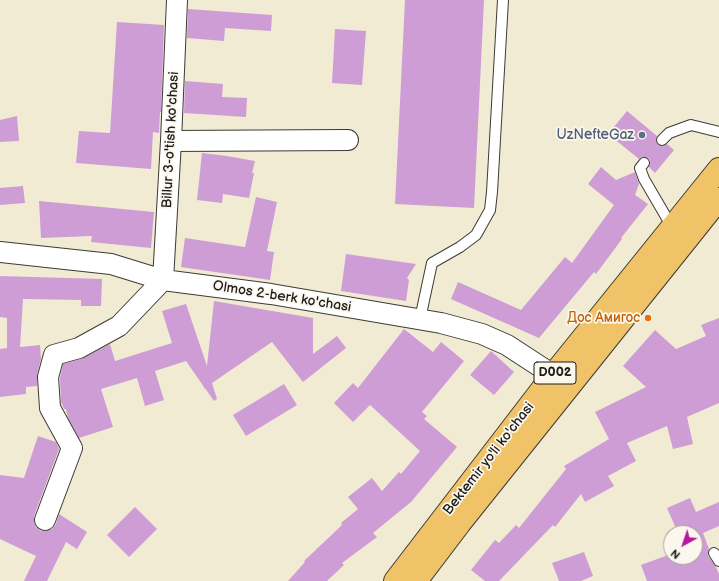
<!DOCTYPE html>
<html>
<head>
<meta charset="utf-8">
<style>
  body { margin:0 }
  #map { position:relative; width:719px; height:581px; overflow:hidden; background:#f1ebd3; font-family:"Balsamiq Sans",sans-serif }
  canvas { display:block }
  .north { position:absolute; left:663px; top:525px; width:40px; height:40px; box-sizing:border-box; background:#fbf7ec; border:1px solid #a29f99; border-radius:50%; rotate:220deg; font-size:11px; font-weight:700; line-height:16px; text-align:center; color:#1c1c1c }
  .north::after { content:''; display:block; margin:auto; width:14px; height:18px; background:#b5179e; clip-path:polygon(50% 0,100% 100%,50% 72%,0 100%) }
</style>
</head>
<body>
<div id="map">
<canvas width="719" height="581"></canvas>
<div class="north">N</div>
</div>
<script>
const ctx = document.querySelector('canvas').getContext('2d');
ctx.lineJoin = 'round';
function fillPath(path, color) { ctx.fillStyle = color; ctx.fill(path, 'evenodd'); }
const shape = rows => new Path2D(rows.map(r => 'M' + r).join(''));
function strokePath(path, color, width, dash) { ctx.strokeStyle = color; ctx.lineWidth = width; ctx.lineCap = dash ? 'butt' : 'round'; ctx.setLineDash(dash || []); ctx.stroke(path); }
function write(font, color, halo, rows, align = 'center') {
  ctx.font = font + ' "Balsamiq Sans",sans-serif'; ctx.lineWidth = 3.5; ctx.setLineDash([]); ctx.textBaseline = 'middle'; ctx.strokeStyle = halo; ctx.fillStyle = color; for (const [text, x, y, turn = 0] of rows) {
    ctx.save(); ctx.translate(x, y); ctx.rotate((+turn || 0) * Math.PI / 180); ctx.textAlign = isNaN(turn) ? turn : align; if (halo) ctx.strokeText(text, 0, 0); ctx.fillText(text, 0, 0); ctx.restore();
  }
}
fillPath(shape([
  [405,0,484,0,474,208,395,204],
  [188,9,272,15,271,31,225,28,224,41,187,38],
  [117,22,164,25,161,112,160,112,159,133,153,132,151,169,76,163,79,131,110,133],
  [335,29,366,31,362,85,332,83],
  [185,81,223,84,222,97,247,98,246,117,184,113],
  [627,111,657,136,656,141,658,145,663,146,667,144,674,150,655,173,649,167,650,164,650,160,648,158,642,157,639,159,608,134],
  [17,116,19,141,0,142,0,120],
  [202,153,227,156,255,161,252,173,254,173,249,198,223,194,222,203,197,200],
  [601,167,616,180,635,172,639,184,635,195,648,204,621,238,622,239,596,274,594,272,539,338,451,299,458,282,521,310,565,257,572,263,614,205,588,184],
  [23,186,25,203,0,205,0,188],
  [256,197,277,202,267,251,274,252,270,280,181,267,185,238,245,247],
  [39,201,154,212,151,248,91,242,92,236,41,238],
  [346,254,416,264,407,278,409,280,406,301,341,291],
  [0,276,102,279,101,306,81,306,81,300,23,299,20,347,40,345,41,359,37,374,37,386,26,387,26,394,0,397,0,349,7,348,7,318,0,317],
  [214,301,313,318,313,354,337,336,346,348,303,382,272,342,212,383,217,399,214,401,205,388,204,389,204,387,186,361,155,371,164,400,145,406,137,378,101,389,113,427,79,438,68,418,66,409,64,409,61,402,60,378,63,364,84,358,110,344,115,361,172,343,162,311,186,304,207,366],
  [719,318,719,403,687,417,693,444,673,449,667,426,627,443,636,461,608,476,614,486,585,502,581,494,555,527,553,525,499,581,485,581,471,570,495,540,499,543,516,525,519,528,566,469,564,466,609,439,595,412,646,387,623,366,655,330,676,349,706,336,701,325],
  [404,329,433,352,441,342,464,361,422,412,427,416,424,419,457,447,411,502,373,533,377,537,342,563,344,565,327,581,288,581,305,562,304,561,342,525,341,523,358,509,348,497,372,478,382,491,399,472,401,474,420,451,370,405,353,422,334,403,353,383,358,388],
  [491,351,514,372,494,395,470,375],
  [284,384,297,405,246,436,233,415],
  [38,436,56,442,59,449,34,516,34,522,36,527,41,531,46,531,52,529,56,524,59,514,87,532,77,549,66,542,47,581,24,581,36,556,0,539,0,475,24,478],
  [690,498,696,512,719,502,719,526,703,533,709,549,708,553,708,556,716,567,719,574,719,581,647,581,641,565,671,554,671,557,695,557,695,533,678,533,667,508],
  [135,507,157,529,129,557,107,535],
  [584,552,593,576,581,581,559,581,552,563]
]), '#ce9dd6');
const lane = shape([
  [662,140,669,133,691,125,719,132],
  [644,163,640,168,644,179,672,227],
  [420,319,432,263,460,247,476,235,490,210,492,192,503,0],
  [714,553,719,561]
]);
const street = shape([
  [171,141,348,140],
  [0,252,111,264,163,280,271,294,441,323,482,334,507,345,553,375],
  [45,520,72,448,50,408,48,377,54,355,79,348,119,326,163,280,171,141,177,0]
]);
const highway = shape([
  [395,581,553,375,719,169],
  [416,581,460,523,719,199]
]);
strokePath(lane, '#3c3b37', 12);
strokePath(street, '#3c3b37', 22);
strokePath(highway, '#3c3b37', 24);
strokePath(lane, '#fff', 10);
strokePath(street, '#fff', 20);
strokePath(highway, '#f0c369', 22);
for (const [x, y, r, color] of [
  [642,135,4,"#5c6f8a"],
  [648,318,4,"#e8710a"]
]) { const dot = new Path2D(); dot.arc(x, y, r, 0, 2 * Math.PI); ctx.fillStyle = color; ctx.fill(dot); strokePath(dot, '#fbf7ec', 1.5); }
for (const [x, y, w] of [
  [555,373,42]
]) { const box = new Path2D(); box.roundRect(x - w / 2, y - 11, w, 22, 3); ctx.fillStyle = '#fbf7ec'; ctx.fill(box); strokePath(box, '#1c1c1c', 1); }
write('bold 13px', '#1c1c1c', null, [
  ["D002",555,373]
]);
write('14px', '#4e5e75', '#fbf7ec', [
  ["UzNefteGaz",634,135]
], 'right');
write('14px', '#1c1c1c', '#fbf7ec', [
  ["Billur 3-o'tish ko'chasi",171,140,-87],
  ["Olmos 2-berk ko'chasi",282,297,9],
  ["Bektemir yo'li ko'chasi",489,459,-52]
]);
write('14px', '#c56008', '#fbf7ec', [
  ["Дос Амигос",640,318]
], 'right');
</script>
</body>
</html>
